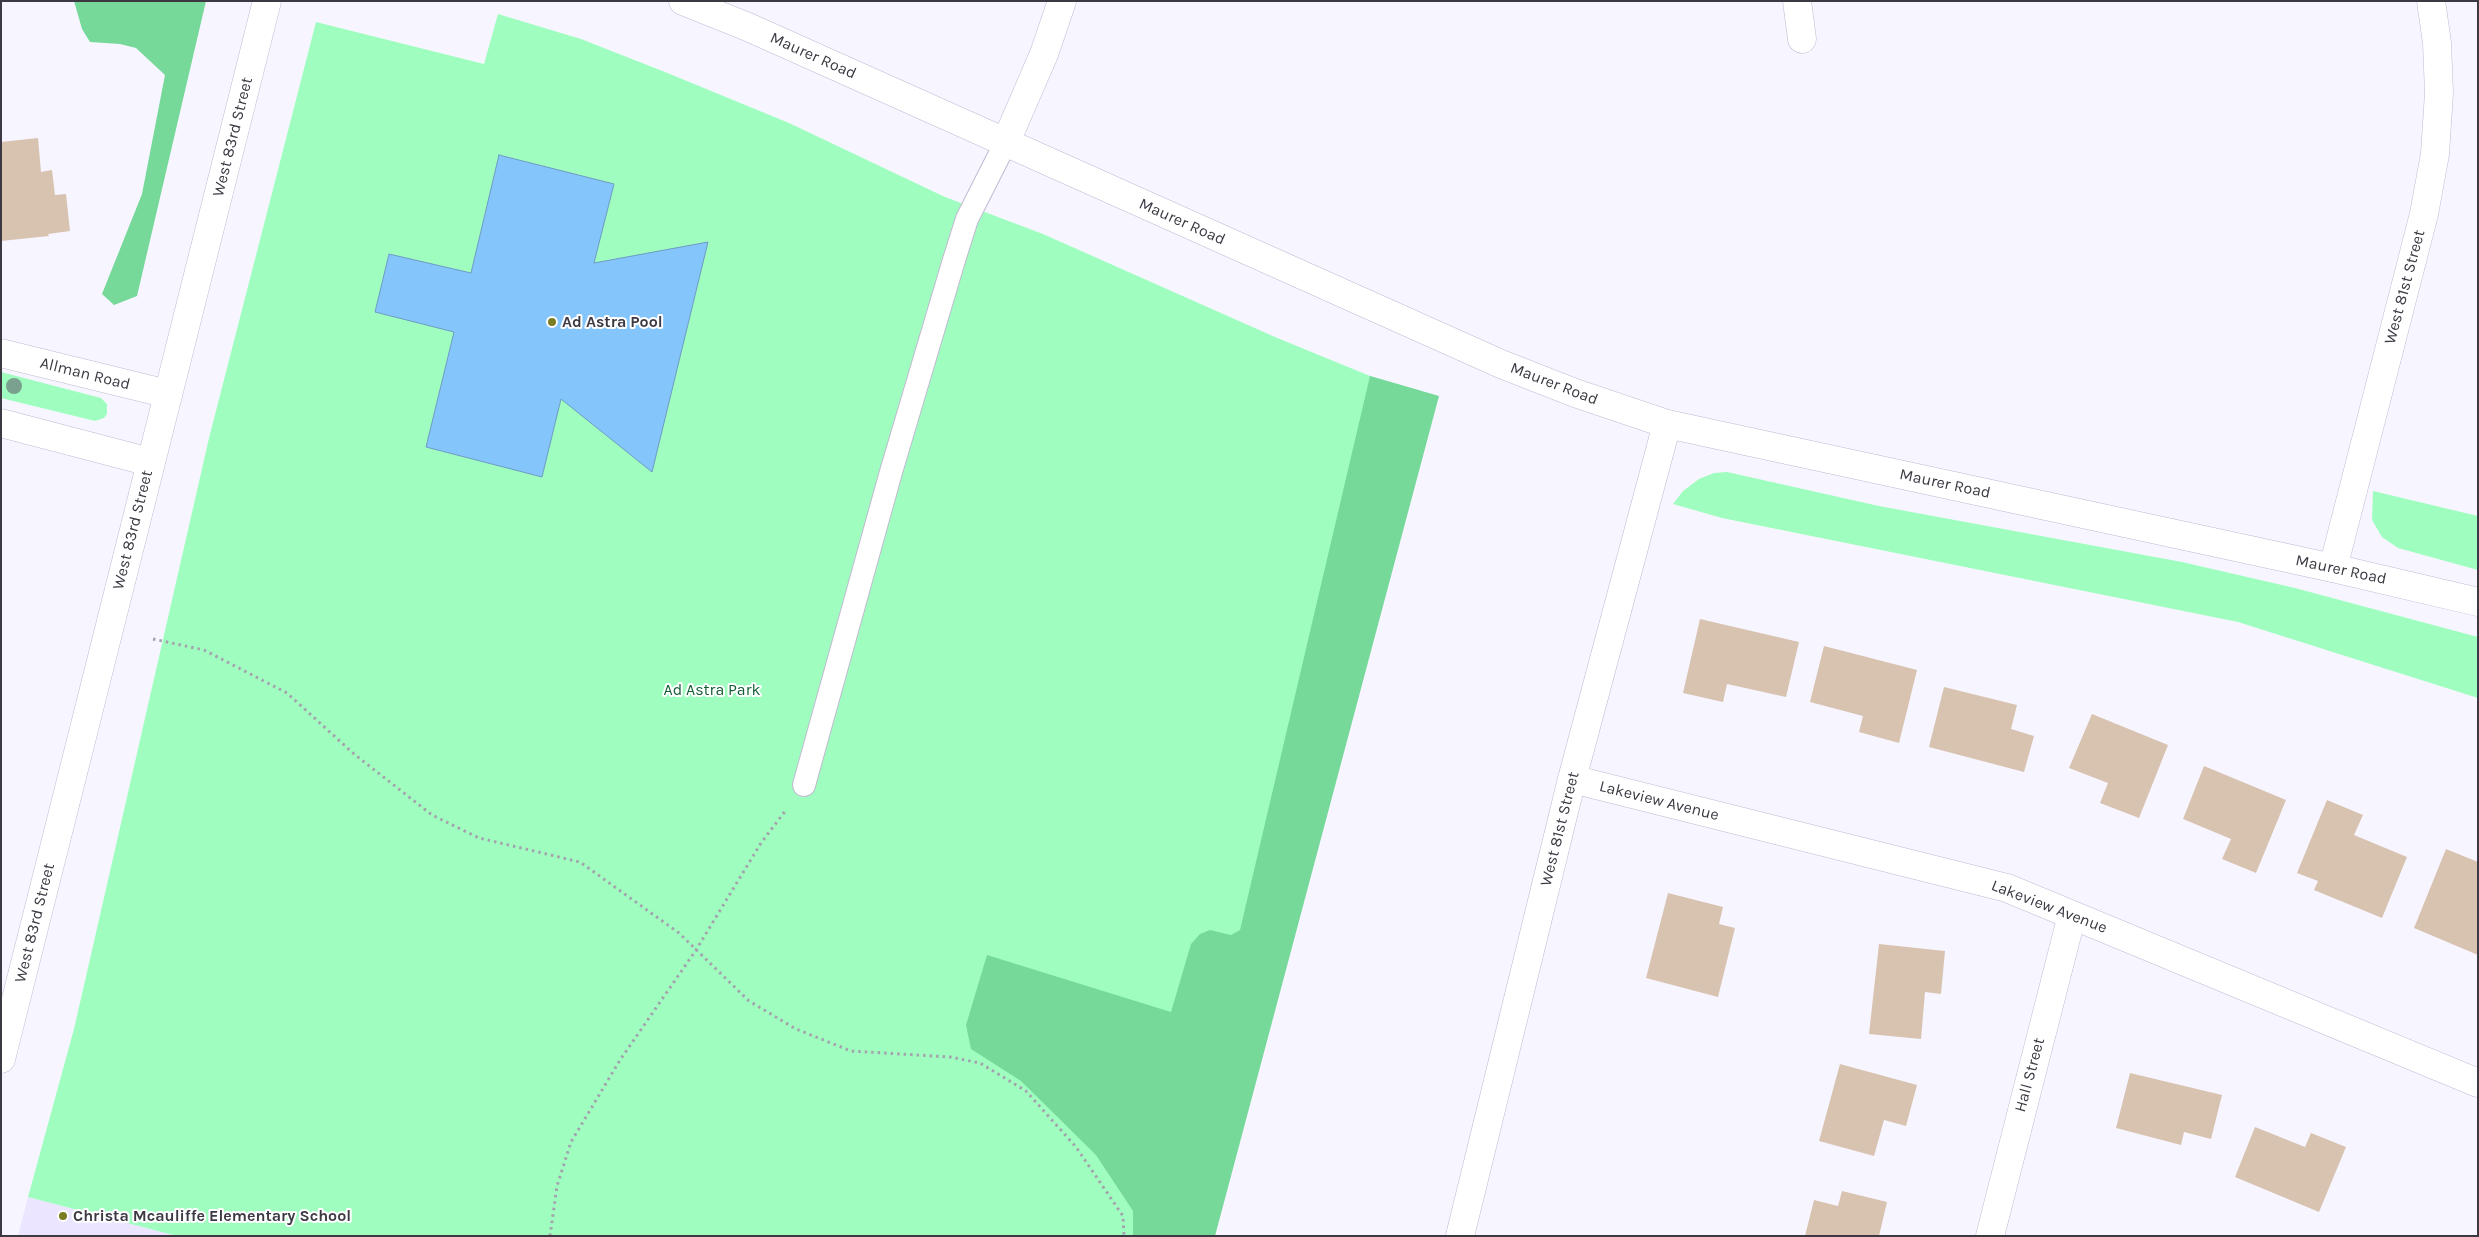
<!DOCTYPE html>
<html>
<head>
<meta charset="utf-8">
<style>
  body { margin:0 }
  #map { position:relative; width:2479px; height:1237px; overflow:hidden; background:#f7f5ff; font-family:Karla,sans-serif }
  canvas { display:block }
  .frame { position:absolute; inset:0; border:2px solid #3c3943; pointer-events:none }
</style>
</head>
<body>
<div id="map">
<canvas width="2479" height="1237"></canvas>
<div class="frame"></div>
</div>
<script>
const ctx = document.querySelector('canvas').getContext('2d');
ctx.lineJoin = 'round';
function fillPath(path, color) { ctx.fillStyle = color; ctx.fill(path, 'evenodd'); }
const shape = rows => new Path2D(rows.map(r => 'M' + r).join(''));
function strokePath(path, color, width, dash) { ctx.strokeStyle = color; ctx.lineWidth = width; ctx.lineCap = dash ? 'butt' : 'round'; ctx.setLineDash(dash || []); ctx.stroke(path); }
function write(font, color, halo, rows, align = 'center') {
  ctx.font = font + ' Karla,sans-serif'; ctx.lineWidth = 4; ctx.setLineDash([]); ctx.textBaseline = 'middle'; ctx.strokeStyle = halo; ctx.fillStyle = color; for (const [text, x, y, turn = 0] of rows) {
    ctx.save(); ctx.translate(x, y); ctx.rotate((+turn || 0) * Math.PI / 180); ctx.textAlign = isNaN(turn) ? turn : align; if (halo) ctx.strokeText(text, 0, 0); ctx.fillText(text, 0, 0); ctx.restore();
  }
}
fillPath(shape([
  [28,1197,177,1236,18,1236]
]), '#ebe5ff');
fillPath(shape([
  [498,14,581,39,665,72,789,123,945,197,1043,234,1275,337,1370,376,1421,391,1205,1236,177,1236,28,1197,74,1029,209,438,316,22,484,64],
  [1,372,101,398,107,404,107,414,104,418,95,421,1,398],
  [1727,472,1879,506,2182,562,2295,588,2478,637,2478,698,2238,622,1722,518,1673,504,1683,491,1699,479,1714,473],
  [2373,491,2478,516,2478,570,2398,548,2382,537,2372,520]
]), '#9ffebf');
fillPath(shape([
  [74,1,206,1,137,296,114,305,102,294,142,194,165,75,136,48,120,44,90,42,82,29],
  [1370,376,1439,396,1215,1236,1133,1236,1133,1211,1096,1155,1021,1081,971,1049,966,1025,987,955,1171,1012,1191,944,1200,934,1210,930,1231,935,1240,930]
]), '#76d899');
const water = shape([
  [499,155,614,184,594,263,708,242,652,472,561,399,542,477,426,447,454,332,375,312,389,254,471,273,499,155]
]);
fillPath(water, '#84c5fc');
strokePath(water, '#6e9bc4', 1);
fillPath(shape([
  [38,138,41,172,52,170,55,195,66,194,70,231,48,234,49,236,1,241,1,142],
  [1700,619,1799,642,1786,697,1727,684,1723,702,1683,693],
  [1824,646,1917,670,1899,743,1859,732,1863,716,1810,702],
  [1944,687,2017,705,2011,729,2034,736,2024,772,1929,747],
  [2092,714,2168,745,2139,818,2100,803,2108,783,2069,768],
  [2204,766,2286,800,2256,873,2222,859,2231,839,2183,819],
  [2327,800,2363,815,2354,835,2407,857,2382,918,2314,890,2318,881,2297,873],
  [2446,849,2478,862,2478,955,2414,928],
  [1668,893,1723,907,1719,924,1735,928,1718,997,1646,978],
  [1879,944,1945,951,1941,994,1925,992,1921,1039,1869,1034],
  [1840,1064,1917,1085,1906,1126,1884,1120,1874,1156,1819,1141],
  [2130,1073,2222,1095,2211,1139,2184,1132,2181,1145,2116,1128],
  [2255,1127,2305,1147,2311,1133,2346,1147,2319,1212,2235,1177],
  [1842,1191,1887,1202,1879,1236,1805,1236,1814,1200,1838,1206]
]), '#d8c3b1');
const service = shape([
  [804,785,891,472,954,260,967,219,1005,144]
]);
const minor = shape([
  [1797,1,1802,39],
  [1005,144,1044,54,1062,1],
  [1,353,168,394],
  [1,423,150,462],
  [2333,568,2424,214,2435,154,2439,93,2437,43,2431,1],
  [1572,779,2007,888,2478,1083],
  [1460,1236,1572,779,1667,424],
  [1990,1236,2072,915]
]);
const tertiary = shape([
  [683,1,748,27,1501,364,1575,393,1667,424,2333,568,2478,602],
  [1,1059,267,1]
]);
strokePath(service, '#c0bad2', 24);
strokePath(minor, '#c0bad2', 29);
strokePath(tertiary, '#c0bad2', 29);
strokePath(shape([
  [153,639,204,650,287,693,354,754,432,815,479,838,580,862,679,933,749,1001,796,1029,851,1051,950,1057,980,1063,1026,1091,1076,1147,1123,1216,1124,1236],
  [550,1236,557,1186,571,1142,620,1060,696,950,761,843,786,810]
]), '#a4a2ac', 3, [2.5, 4]);
strokePath(service, '#fff', 22);
strokePath(minor, '#fff', 28);
strokePath(tertiary, '#fff', 28);
ctx.fillStyle = '#7aa18f';
for (const [x, y] of [
  [14,386]
]) { ctx.beginPath(); ctx.arc(x, y, 8, 0, 2 * Math.PI); ctx.fill(); }
for (const [x, y, r, color] of [
  [552,322,5,"#7b7d25"],
  [63,1216,5,"#7b7d25"]
]) { const dot = new Path2D(); dot.arc(x, y, r, 0, 2 * Math.PI); ctx.fillStyle = color; ctx.fill(dot); strokePath(dot, '#fff', 2); }
write('16px', '#3c3943', '#fff', [
  ["Maurer Road",813,56,24],
  ["West 83rd Street",233,137,-76],
  ["Maurer Road",1182,222,24],
  ["West 81st Street",2405,287,-75],
  ["Allman Road",85,374,14],
  ["Maurer Road",1554,384,21],
  ["Maurer Road",1945,484,12],
  ["West 83rd Street",133,530,-76],
  ["Maurer Road",2341,570,12],
  ["Lakeview Avenue",1659,801,14],
  ["West 81st Street",1560,829,-76],
  ["Lakeview Avenue",2049,907,21],
  ["West 83rd Street",35,923,-76],
  ["Hall Street",2030,1075,-75]
]);
write('bold 16px', '#3c3943', '#fff', [
  ["Ad Astra Pool",562,322],
  ["Christa Mcauliffe Elementary School",73,1216]
], 'left');
write('16px', '#135c34', '#fff', [
  ["Ad Astra Park",712,690]
]);
</script>
</body>
</html>
